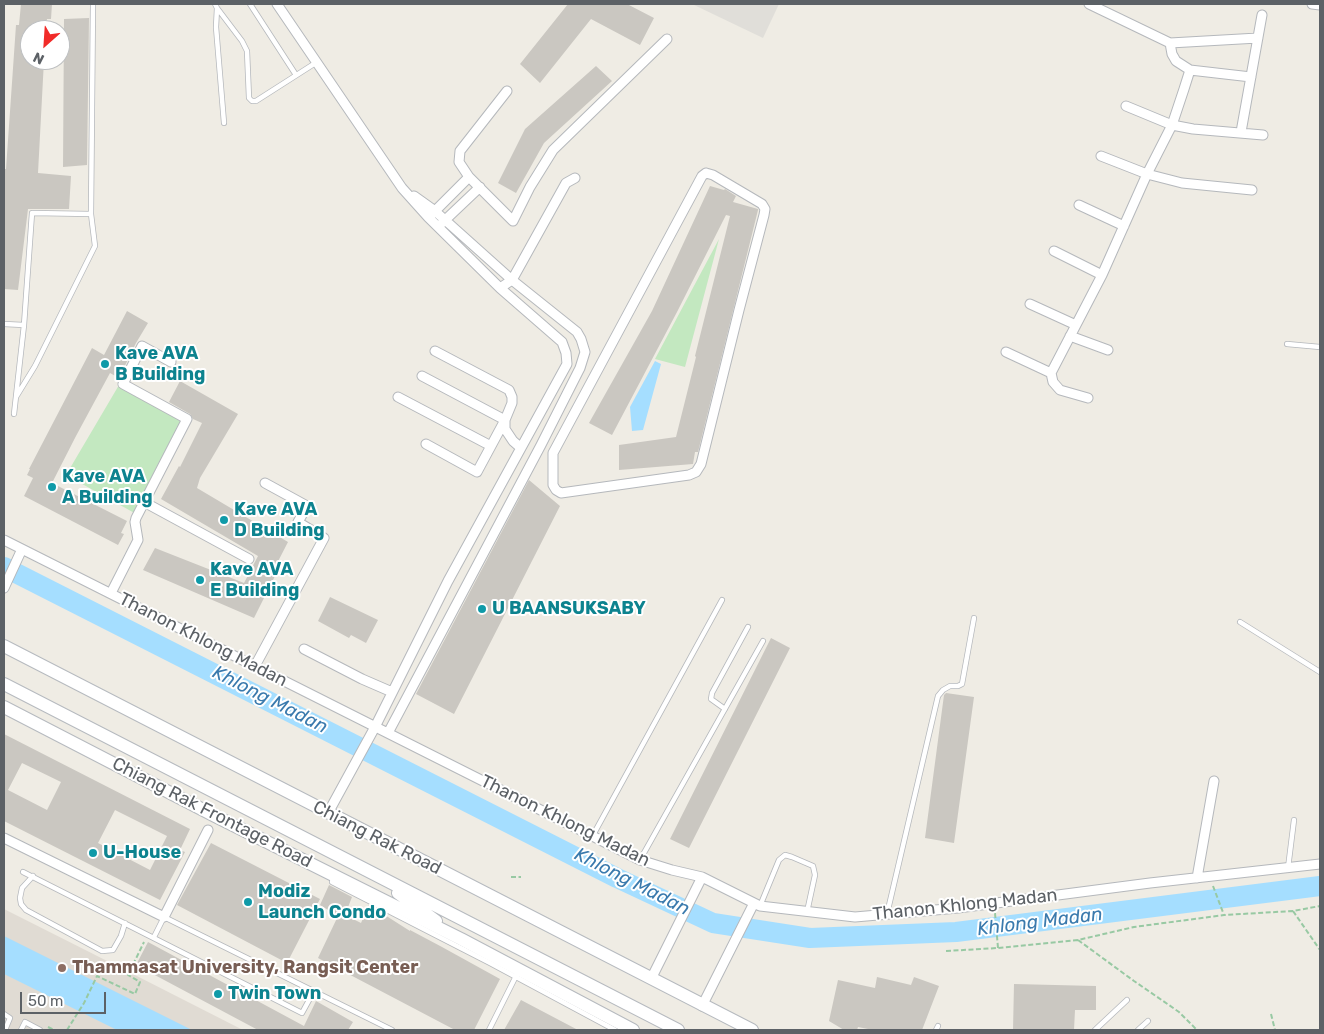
<!DOCTYPE html>
<html>
<head>
<meta charset="utf-8">
<style>
  body { margin:0 }
  #map { position:relative; width:1324px; height:1034px; overflow:hidden; background:#efece4; font-family:Rubik,sans-serif }
  canvas { display:block }
  .frame { position:absolute; inset:0; border:5px solid #5c6166; pointer-events:none }
  .north { position:absolute; left:20px; top:20px; width:50px; height:50px; box-sizing:border-box; background:#fff; border:1px solid #bec0c2; border-radius:50%; rotate:206deg; font-size:14px; font-weight:700; line-height:20px; text-align:center; color:#5c6166 }
  .north::after { content:''; display:block; margin:auto; width:18px; height:22px; background:#f12b29; clip-path:polygon(50% 0,100% 100%,50% 72%,0 100%) }
  .scale { position:absolute; left:20px; top:992px; width:86px; height:22px; box-sizing:border-box; border:2px solid #5c6166; border-top:0; padding-left:6px; font-size:15px; line-height:18px; white-space:nowrap; color:#5c6166; -webkit-text-stroke:4px #fff; paint-order:stroke }
</style>
</head>
<body>
<div id="map">
<canvas width="1324" height="1034"></canvas>
<div class="frame"></div>
<div class="north">N</div>
<div class="scale">50 m</div>
</div>
<script>
const ctx = document.querySelector('canvas').getContext('2d');
ctx.lineJoin = 'round';
function fillPath(path, color) { ctx.fillStyle = color; ctx.fill(path, 'evenodd'); }
const shape = rows => new Path2D(rows.map(r => 'M' + r).join(''));
function strokePath(path, color, width, dash) { ctx.strokeStyle = color; ctx.lineWidth = width; ctx.lineCap = dash ? 'butt' : 'round'; ctx.setLineDash(dash || []); ctx.stroke(path); }
function write(font, color, halo, rows, align = 'center') {
  ctx.font = font + ' Rubik,sans-serif'; ctx.lineWidth = 4; ctx.setLineDash([]); ctx.textBaseline = 'middle'; ctx.strokeStyle = halo; ctx.fillStyle = color; for (const [text, x, y, turn = 0] of rows) {
    ctx.save(); ctx.translate(x, y); ctx.rotate((+turn || 0) * Math.PI / 180); ctx.textAlign = isNaN(turn) ? turn : align; if (halo) ctx.strokeText(text, 0, 0); ctx.fillText(text, 0, 0); ctx.restore();
  }
}
fillPath(shape([
  [692,4,779,4,763,38]
]), '#e0ded9');
fillPath(shape([
  [4,909,129,972,243,1030,4,1030]
]), '#e0dbd3');
fillPath(shape([
  [719,239,685,367,655,359],
  [119,385,189,423,138,515,66,475]
]), '#c3e8c0');
fillPath(shape([
  [655,361,661,364,643,430,632,431,630,407],
  [4,936,192,1030,117,1030,4,974]
]), '#a5deff');
strokePath(shape([
  [4,567,617,878,713,923,810,938,956,932,1320,886]
]), '#a5deff', 20);
fillPath(shape([
  [21,4,52,4,51,19,47,19,46,30,30,30,30,60,44,60,38,173,71,176,69,209,28,209,18,290,4,289,4,169,6,169,16,25,19,25],
  [568,4,627,4,654,18,640,45,591,19,540,83,520,64],
  [89,18,87,165,63,167,64,19],
  [596,66,612,81,544,143,516,193,498,183,525,129],
  [710,186,724,190,725,189,736,196,733,202,758,209,758,210,698,452,695,452,693,464,619,470,619,445,676,437,696,357,695,356,730,216,726,215,677,312,612,435,589,423,652,311],
  [127,311,148,323,136,343,119,378,110,373,76,436,52,483,127,521,121,533,124,534,118,545,24,496,33,478,27,475,30,469,29,469,92,348,104,355],
  [180,381,238,414,200,478,197,488,288,542,271,575,275,576,254,618,143,570,155,548,244,583,258,556,161,499,179,466,180,467,202,423,193,419,190,414,169,402],
  [529,480,560,506,454,714,416,694],
  [330,597,378,620,366,643,351,635,349,638,318,621],
  [771,638,790,648,689,848,670,839],
  [946,693,974,697,954,843,925,838,944,695],
  [4,734,190,829,180,850,185,852,160,900,4,821],
  [22,763,61,782,47,810,8,790],
  [115,810,167,836,150,870,98,843],
  [211,843,320,899,287,963,177,905],
  [329,885,352,897,345,915,361,923,369,905,410,931,410,930,442,947,500,979,474,1030,455,1030,318,958,338,916,320,905],
  [148,942,304,1026,316,1001,353,1022,348,1030,258,1030,136,965],
  [877,977,911,985,914,977,939,986,922,1030,873,1030,858,1027,857,1030,844,1030,829,1021,838,980,875,988],
  [1014,984,1096,986,1096,1010,1075,1010,1074,1030,1013,1030],
  [521,1000,578,1030,504,1030]
]), '#cac7c1');
const lane = shape([
  [215,4,217,8,216,27,224,123],
  [250,4,296,75],
  [217,8,242,41,247,51,249,98,252,101,256,101,317,62],
  [4,324,24,325],
  [1287,344,1320,347],
  [16,397,35,366,95,246,91,214,93,4],
  [14,414,24,325,32,213,91,214],
  [1240,622,1320,672],
  [725,709,711,699,712,693,748,627],
  [592,837,722,600],
  [640,860,763,641],
  [1288,868,1294,820],
  [23,872,302,1013,314,991],
  [33,876,22,888,20,898,21,904,26,910,102,951,113,950,121,936,125,923],
  [333,878,332,882,490,963,615,1030],
  [760,906,779,860,785,855,792,857,813,866,815,875,807,912],
  [887,914,938,696,943,690,950,686,958,686,962,684,974,618],
  [154,937,164,917,392,1030],
  [4,1014,10,1018,5,1030],
  [21,1030,25,1022,40,1030],
  [489,1030,516,976],
  [936,1030,938,1026],
  [1095,1030,1127,1000],
  [1138,1030,1148,1021]
]);
const street = shape([
  [277,4,402,188,428,217,500,288,562,342,566,353,567,364,448,581,375,727,328,813],
  [1089,4,1170,43,1258,38],
  [1312,4,1320,5],
  [1190,70,1251,77],
  [507,91,460,151,459,162,469,177,513,221,530,187,553,150,667,39],
  [1126,106,1172,125,1193,129,1263,135],
  [1241,132,1262,15],
  [1101,156,1147,174,1182,183,1252,190],
  [706,173,713,175,762,204,765,209,764,215,739,310,701,464,696,472,689,475,561,493,556,490,553,485,553,453,702,176,706,173],
  [1079,205,1124,226],
  [432,214,469,177],
  [442,223,480,187],
  [1054,251,1102,275],
  [500,288,512,280,566,183,575,178],
  [1030,304,1076,325],
  [1070,336,1108,350],
  [435,351,509,390,512,397,512,403,505,420,505,429,513,441,521,448],
  [1006,352,1051,373],
  [398,397,491,446,505,420,422,376],
  [1088,398,1060,390,1053,382,1051,373,1102,275,1147,174,1172,125,1184,89,1190,70,1176,61,1172,54,1170,43],
  [426,444,477,472,491,446],
  [144,502,249,559],
  [4,540,640,860,672,870,702,877,760,906,855,917,958,908,1150,883,1320,864],
  [4,588,22,549],
  [111,593,138,540,135,522,136,518,187,419,123,384,142,346,171,362],
  [304,649,362,679,392,692],
  [255,666,324,538,298,522,307,506,265,483],
  [388,733,541,445,580,368,585,352,581,339,577,332,512,280,435,211,414,196],
  [4,838,164,917,208,830],
  [1197,878,1214,781],
  [651,979,702,877],
  [702,1006,754,903]
]);
const secondary = shape([
  [4,646,752,1030],
  [4,684,678,1030],
  [4,707,215,816,461,939,633,1030],
  [398,893,436,921]
]);
strokePath(lane, '#b5b8bc', 6);
strokePath(street, '#b5b8bc', 11);
strokePath(secondary, '#b6babf', 14);
strokePath(shape([
  [511,877,521,877],
  [1213,886,1224,915],
  [1293,911,1320,950],
  [995,913,998,948],
  [1078,940,1134,981,1179,1012,1197,1030],
  [946,951,998,948,1078,940,1134,927,1224,915,1293,911,1320,906],
  [1271,1014,1275,1030],
  [48,1027,54,1030],
  [67,1030,84,1003,97,976,135,994,140,982,128,975,144,942]
]), '#98c9a3', 2, [5, 2.5]);
strokePath(lane, '#fff', 4.5);
strokePath(street, '#fff', 9);
strokePath(secondary, '#fff', 12);
for (const [x, y, r, color] of [
  [105,364,5,"#0f9aa8"],
  [52,487,5,"#0f9aa8"],
  [224,520,5,"#0f9aa8"],
  [200,580,5,"#0f9aa8"],
  [482,609,5,"#0f9aa8"],
  [93,853,5,"#0f9aa8"],
  [248,902,5,"#0f9aa8"],
  [62,968,5,"#8d6e63"],
  [218,994,5,"#0f9aa8"]
]) { const dot = new Path2D(); dot.arc(x, y, r, 0, 2 * Math.PI); ctx.fillStyle = color; ctx.fill(dot); strokePath(dot, '#fff', 2); }
write('bold 18px', '#0d838f', '#fff', [
  ["Kave AVA",115,354],
  ["B Building",115,375],
  ["Kave AVA",62,477],
  ["A Building",62,498],
  ["Kave AVA",234,510],
  ["D Building",234,531],
  ["Kave AVA",210,570],
  ["E Building",210,591],
  ["U BAANSUKSABY",492,609],
  ["U-House",103,853],
  ["Modiz",258,892],
  ["Launch Condo",258,913],
  ["Twin Town",228,994]
], 'left');
write('18px', '#5c6166', '#fff', [
  ["Thanon Khlong Madan",203,640,27],
  ["Chiang Rak Frontage Road",212,813,27],
  ["Thanon Khlong Madan",565,821,26],
  ["Chiang Rak Road",377,838,27],
  ["Thanon Khlong Madan",965,905,-6]
]);
write('bold 18px', '#785e54', '#fff', [
  ["Thammasat University, Rangsit Center",72,968]
], 'left');
write('italic 19px', '#3a7aad', '#fff', [
  ["Khlong Madan",270,700,27],
  ["Khlong Madan",632,882,27],
  ["Khlong Madan",1040,922,-7]
]);
</script>
</body>
</html>
